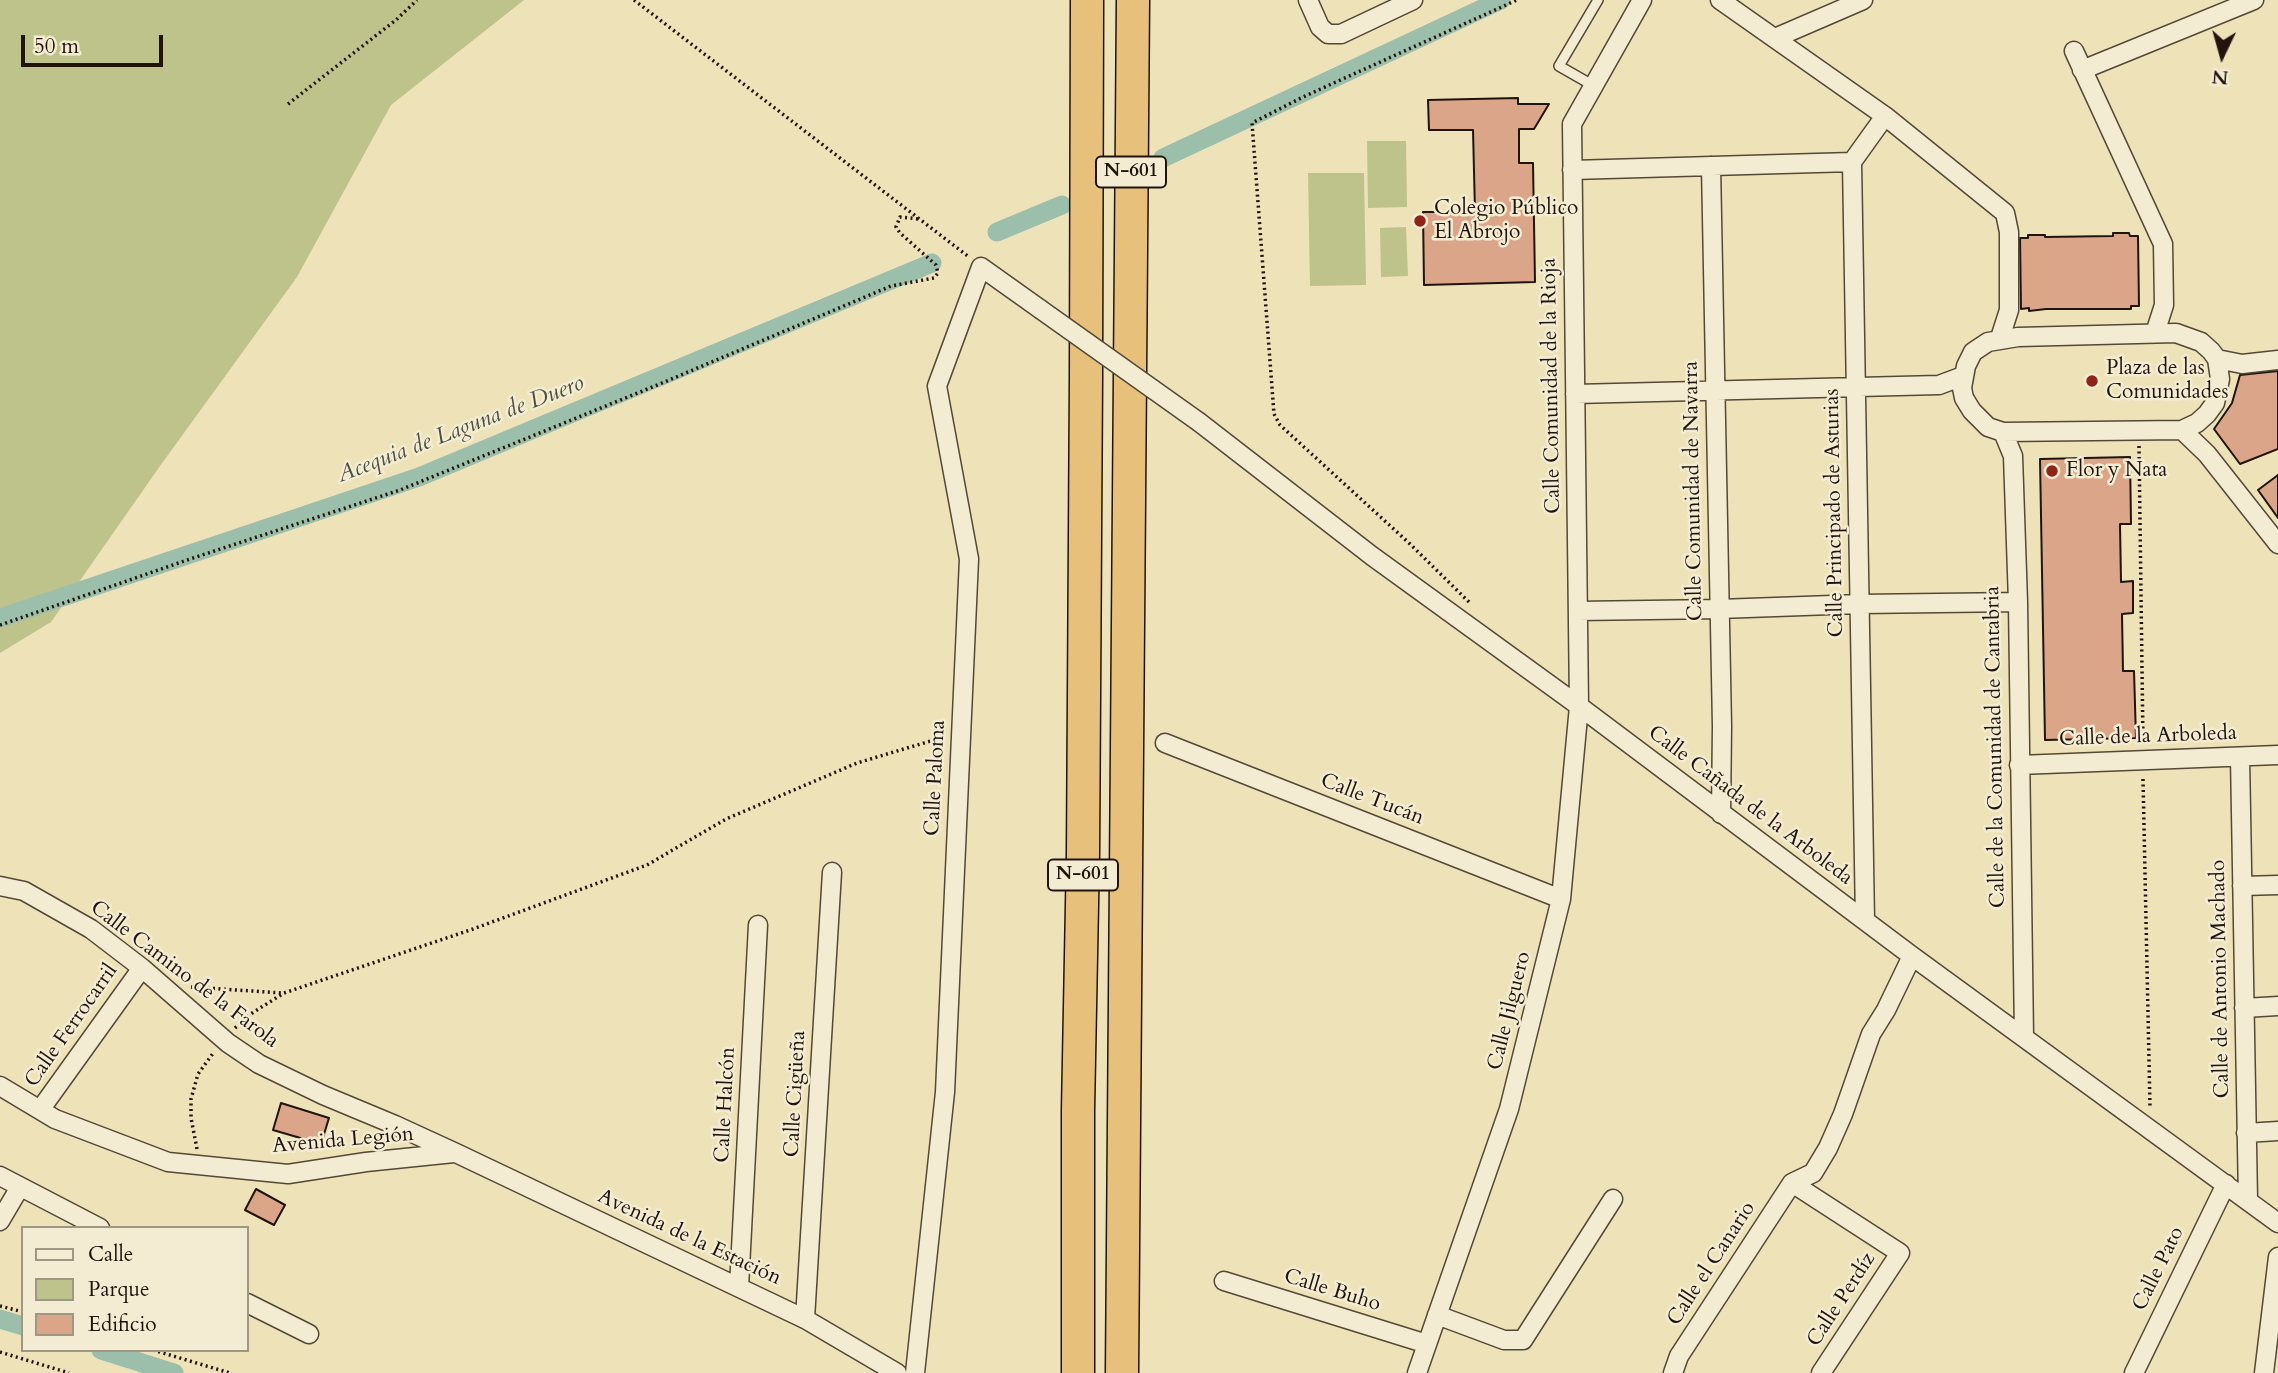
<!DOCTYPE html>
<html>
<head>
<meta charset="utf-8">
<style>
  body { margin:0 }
  #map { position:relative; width:2278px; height:1373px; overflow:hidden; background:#eee2b9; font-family:Cardo,serif }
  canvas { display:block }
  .legend { position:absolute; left:21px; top:1226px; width:228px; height:126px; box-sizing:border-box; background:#f4ecd2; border:2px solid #9f9683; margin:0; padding:9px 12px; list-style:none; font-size:21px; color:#20140c }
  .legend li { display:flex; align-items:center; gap:14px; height:35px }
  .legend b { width:35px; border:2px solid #9f9683 }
  .north { position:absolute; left:2187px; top:21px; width:70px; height:70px; -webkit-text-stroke:5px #f4ecd2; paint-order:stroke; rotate:185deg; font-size:19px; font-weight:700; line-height:28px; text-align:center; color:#20140c }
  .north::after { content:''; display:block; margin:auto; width:24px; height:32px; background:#20140c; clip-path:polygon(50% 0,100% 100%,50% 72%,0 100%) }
  .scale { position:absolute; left:21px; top:35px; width:142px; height:32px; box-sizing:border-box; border:4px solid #20140c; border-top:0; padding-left:9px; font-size:21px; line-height:24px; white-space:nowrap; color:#20140c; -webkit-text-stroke:5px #f4ecd2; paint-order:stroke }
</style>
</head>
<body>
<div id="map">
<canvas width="2278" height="1373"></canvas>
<ul class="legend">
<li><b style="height:9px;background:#f4ecd2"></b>Calle</li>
<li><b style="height:19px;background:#bec28b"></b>Parque</li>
<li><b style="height:19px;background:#dba589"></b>Edificio</li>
</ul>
<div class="north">N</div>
<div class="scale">50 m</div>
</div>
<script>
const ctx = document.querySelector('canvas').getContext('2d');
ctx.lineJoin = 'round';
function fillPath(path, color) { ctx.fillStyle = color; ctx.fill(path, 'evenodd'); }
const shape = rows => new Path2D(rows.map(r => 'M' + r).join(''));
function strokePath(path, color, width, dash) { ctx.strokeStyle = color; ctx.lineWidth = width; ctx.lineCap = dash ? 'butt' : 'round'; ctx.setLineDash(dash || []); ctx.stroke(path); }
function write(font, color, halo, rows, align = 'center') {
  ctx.font = font + ' Cardo,serif'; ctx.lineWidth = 5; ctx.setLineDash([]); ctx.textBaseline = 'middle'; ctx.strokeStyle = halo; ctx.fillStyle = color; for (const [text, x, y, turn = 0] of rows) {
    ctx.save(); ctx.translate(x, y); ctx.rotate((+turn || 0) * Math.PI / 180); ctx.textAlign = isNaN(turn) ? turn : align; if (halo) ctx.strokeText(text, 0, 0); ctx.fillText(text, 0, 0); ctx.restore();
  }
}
fillPath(shape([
  [0,0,524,0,391,105,297,277,160,466,51,622,0,653],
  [1367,141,1406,141,1407,207,1368,208],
  [1308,173,1364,173,1366,285,1310,286],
  [1406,227,1408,276,1381,277,1380,228]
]), '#bec28b');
strokePath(shape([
  [1163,158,1501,0],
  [997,232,1062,205],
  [0,618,419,477,932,263],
  [0,1319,23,1326],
  [101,1350,174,1373]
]), '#9bbfaa', 19);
const building = shape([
  [1518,98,1518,104,1549,104,1534,129,1519,129,1519,163,1533,163,1535,282,1424,285,1423,212,1475,212,1473,130,1429,130,1428,100,1518,98],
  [2113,233,2129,233,2130,236,2138,236,2139,306,2131,306,2131,309,2046,309,2029,311,2029,308,2021,309,2020,238,2028,238,2028,235,2045,235,2045,237,2113,236,2113,233],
  [2278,371,2278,449,2240,464,2214,429,2232,403,2240,375,2278,371],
  [2130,457,2131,524,2120,524,2121,582,2133,581,2133,613,2122,614,2123,671,2134,671,2136,738,2045,740,2040,459,2130,457],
  [2278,475,2278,518,2258,490,2278,475],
  [281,1103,329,1118,321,1144,273,1130,281,1103],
  [256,1189,285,1205,274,1225,245,1210,256,1189]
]);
fillPath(building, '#dba589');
strokePath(building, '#20140c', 2);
const lane = shape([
  [1594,86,1559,66,1598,0]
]);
const street = shape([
  [1308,0,1320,27,1328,34,1341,34,1413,0],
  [1720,0,1885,116,2005,213,2009,232,2009,310,2000,338],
  [1775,38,1863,0],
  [2074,51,2163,244,2164,305,2155,333],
  [2082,70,2254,0],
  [1711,166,1722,726,1721,814],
  [1572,170,1852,162],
  [2176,333,2201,342,2211,351,2217,359,2220,379,2215,403,2207,414,2197,423,2182,430,2003,432,1988,427,1972,411,1964,398,1962,388,1966,366,1973,352,1988,342,2018,337,2176,333],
  [2217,359,2242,364,2278,360],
  [1575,394,1939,385,1963,376],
  [1199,422,1372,556,1579,706,1912,956,2278,1223],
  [2182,430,2207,454,2278,544],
  [2003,432,2013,456,2018,602,2024,1037],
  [1578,611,1719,609,1860,604,2018,602],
  [1165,743,1561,899],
  [2240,757,2248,1200],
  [2019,765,2278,755],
  [0,886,24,891,91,929,142,968,228,1043,259,1064,323,1095,395,1125,456,1153,805,1319,897,1373],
  [2242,886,2278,885],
  [1865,920,1852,162,1885,116],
  [2244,1008,2278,1006],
  [0,1086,55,1119,168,1162,288,1174,366,1162,454,1153],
  [40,1110,142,968],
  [2246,1133,2278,1131],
  [0,1176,100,1228],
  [1792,1183,1900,1253,1821,1373],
  [1792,1183,1813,1173,1828,1148,1843,1114,1871,1034,1886,1010,1912,956],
  [0,1221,20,1187],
  [1224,1281,1427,1344],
  [739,1287,758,925],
  [247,1303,309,1334],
  [1437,1315,1504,1340,1523,1340,1613,1199],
  [805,1319,832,872],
  [915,1373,945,1092,969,559,937,386,981,267,1040,309],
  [1417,1373,1509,1109,1561,899,1579,706,1572,124,1642,0],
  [1673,1373,1679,1356,1792,1183],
  [2134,1373,2226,1184],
  [2264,1373,2278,1257]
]);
const highway = shape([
  [1078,1373,1078,1110,1083,853,1086,377,1087,0],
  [1122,1373,1133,0]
]);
strokePath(lane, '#544837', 12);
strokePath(street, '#544837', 21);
strokePath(highway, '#20140c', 35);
strokePath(shape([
  [634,0,969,257],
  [288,104,396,20,417,0],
  [2139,446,2143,743],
  [1469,602,1409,543,1280,425,1274,414,1252,123,1303,97,1517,0],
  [0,625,190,559,400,490,662,383,891,286,934,278,938,273,936,265,900,233,896,227,900,217,919,219],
  [2143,779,2150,1107],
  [191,987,282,993],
  [235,1028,249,1015,284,993,473,929,647,865,726,819,857,763,944,737],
  [197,1149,191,1118,191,1099,198,1074,214,1052],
  [0,1306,23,1312],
  [153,1350,230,1373],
  [0,1352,69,1373]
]), '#20140c', 3.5, [2, 3.5]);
strokePath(lane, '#f4ecd2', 9);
strokePath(street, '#f4ecd2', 18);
strokePath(highway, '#e7c17c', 32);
const streetBridge = shape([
  [1040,309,1199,422]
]);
strokePath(streetBridge, '#544837', 21, []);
strokePath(streetBridge, '#f4ecd2', 18);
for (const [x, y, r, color] of [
  [1420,221,7,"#8f2418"],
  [2092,381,7,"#8f2418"],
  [2052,471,7,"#8f2418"]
]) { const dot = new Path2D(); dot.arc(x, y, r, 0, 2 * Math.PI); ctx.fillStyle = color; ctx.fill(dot); strokePath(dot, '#f4ecd2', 2.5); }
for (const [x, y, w] of [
  [1131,172,70],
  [1083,875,70]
]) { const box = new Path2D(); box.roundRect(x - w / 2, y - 15.5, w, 31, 5); ctx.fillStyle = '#f4ecd2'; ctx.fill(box); strokePath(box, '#20140c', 2); }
write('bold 19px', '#20140c', null, [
  ["N-601",1131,172],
  ["N-601",1083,875]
]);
write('21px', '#20140c', '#f4ecd2', [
  ["Colegio Público",1434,209],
  ["El Abrojo",1434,233],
  ["Plaza de las",2106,369],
  ["Comunidades",2106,393],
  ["Flor y Nata",2066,471]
], 'left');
write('21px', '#20140c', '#f4ecd2', [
  ["Calle Comunidad de la Rioja",1552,386,-91],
  ["Calle Comunidad de Navarra",1694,491,-91],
  ["Calle Principado de Asturias",1835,513,-91],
  ["Calle de la Arboleda",2148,737,-2],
  ["Calle de la Comunidad de Cantabria",1996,747,-91],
  ["Calle Paloma",936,778,-87],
  ["Calle Tucán",1372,800,21],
  ["Calle Cañada de la Arboleda",1750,806,37],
  ["Calle Camino de la Farola",184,975,37],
  ["Calle de Antonio Machado",2221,979,-91],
  ["Calle Jilguero",1510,1011,-76],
  ["Calle Ferrocarril",72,1026,-55],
  ["Calle Cigüeña",796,1094,-87],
  ["Calle Halcón",726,1105,-87],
  ["Avenida Legión",343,1141,-5],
  ["Avenida de la Estación",689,1238,25],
  ["Calle el Canario",1712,1264,-57],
  ["Calle Pato",2159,1269,-64],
  ["Calle Buho",1332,1291,17],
  ["Calle Perdíz",1842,1300,-57]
]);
write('italic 23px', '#4b5043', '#f4ecd2', [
  ["Acequia de Laguna de Duero",461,430,-21]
]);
</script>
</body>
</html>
